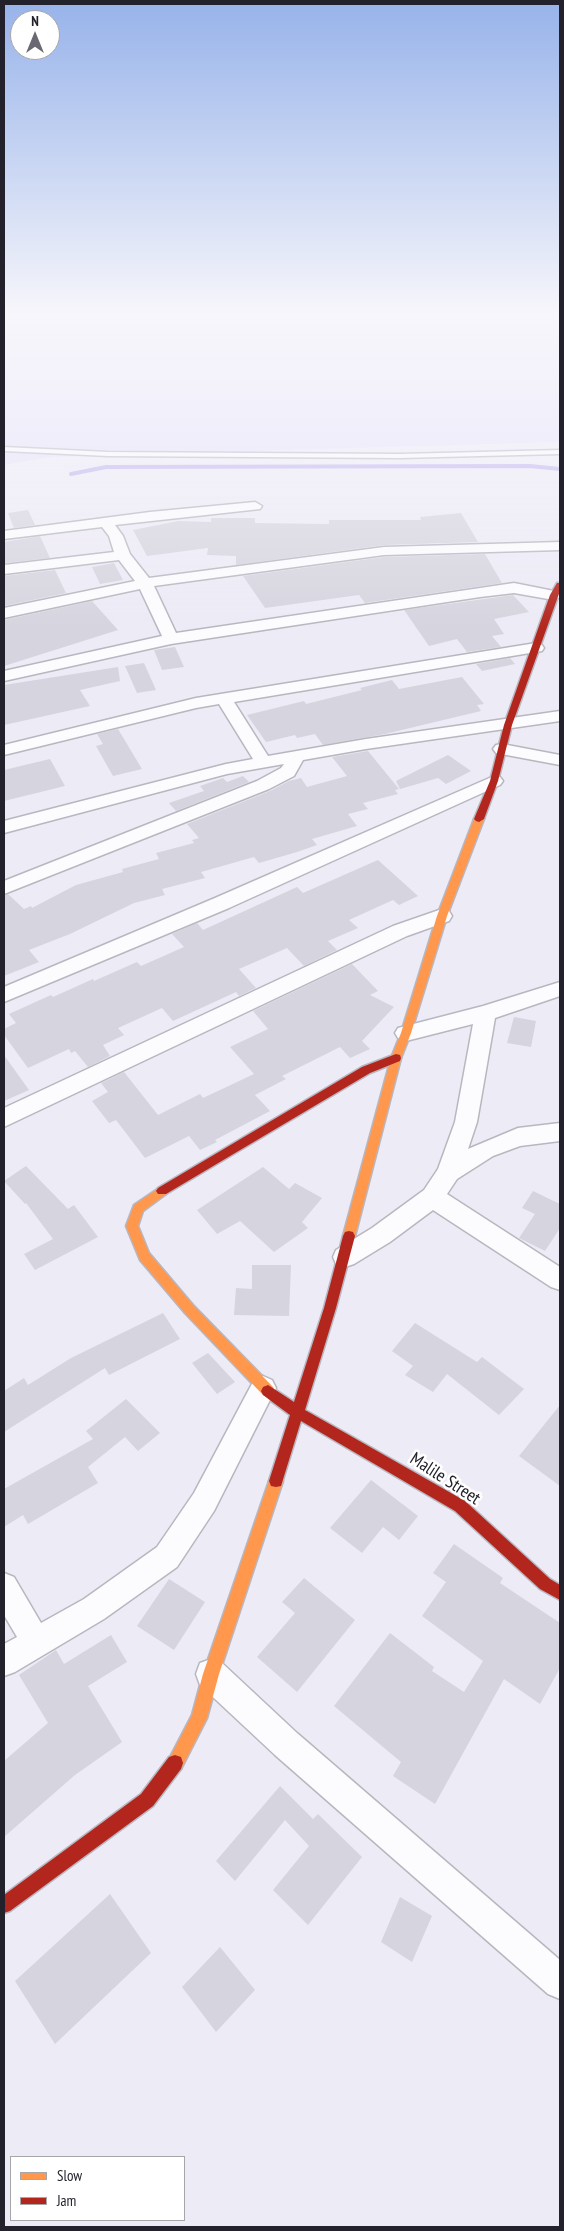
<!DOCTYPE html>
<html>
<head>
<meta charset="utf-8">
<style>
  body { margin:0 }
  #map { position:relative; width:564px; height:2231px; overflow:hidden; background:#edebf6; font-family:"PT Sans Narrow",sans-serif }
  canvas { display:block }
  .frame { position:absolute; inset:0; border:5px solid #23212b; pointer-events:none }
  .legend { position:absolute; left:10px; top:2156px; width:175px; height:65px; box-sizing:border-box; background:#fff; border:1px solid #a7a6aa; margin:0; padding:6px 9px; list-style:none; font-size:15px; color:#23212b }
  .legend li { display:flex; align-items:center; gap:10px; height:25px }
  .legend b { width:25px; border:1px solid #a7a6aa }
  .north { position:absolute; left:10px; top:10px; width:50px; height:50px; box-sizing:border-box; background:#fff; border:1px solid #a7a6aa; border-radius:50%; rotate:0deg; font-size:14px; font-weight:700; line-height:20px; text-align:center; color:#23212b }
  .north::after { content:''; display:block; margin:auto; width:18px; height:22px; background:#6a6872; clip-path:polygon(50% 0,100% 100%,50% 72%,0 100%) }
</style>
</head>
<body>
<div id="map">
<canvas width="564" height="2231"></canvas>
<div class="frame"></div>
<ul class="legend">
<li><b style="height:6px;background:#ff974d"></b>Slow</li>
<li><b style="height:6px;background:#b3261e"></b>Jam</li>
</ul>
<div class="north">N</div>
</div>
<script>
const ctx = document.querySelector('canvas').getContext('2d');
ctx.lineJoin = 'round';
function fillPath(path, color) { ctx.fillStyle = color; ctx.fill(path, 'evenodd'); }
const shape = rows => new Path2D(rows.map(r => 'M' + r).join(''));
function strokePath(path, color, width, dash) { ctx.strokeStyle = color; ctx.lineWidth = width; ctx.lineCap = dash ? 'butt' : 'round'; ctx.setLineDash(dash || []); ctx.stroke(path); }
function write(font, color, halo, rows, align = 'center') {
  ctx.font = font + ' "PT Sans Narrow",sans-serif'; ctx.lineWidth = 5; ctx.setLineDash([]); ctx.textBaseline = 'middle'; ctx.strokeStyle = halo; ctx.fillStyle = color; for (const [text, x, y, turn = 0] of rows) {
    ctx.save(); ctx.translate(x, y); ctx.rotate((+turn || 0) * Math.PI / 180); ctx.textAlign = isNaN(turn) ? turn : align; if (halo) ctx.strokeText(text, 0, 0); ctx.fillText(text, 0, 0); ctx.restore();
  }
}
fillPath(shape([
  [4,317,560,317,560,442,49,457,4,465]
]), '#e6e2fa');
strokePath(shape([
  [71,474,106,467,530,466,560,469]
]), '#bfb1ee', 4);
fillPath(shape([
  [28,510,35,525,14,528,8,513],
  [461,513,478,542,384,545,236,565,236,556,207,555,208,548,147,556,133,530,178,521,211,522,211,518,255,518,255,523,329,524,329,520,421,520,420,517],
  [40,536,50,558,4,563,4,542],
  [485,554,502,583,365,603,359,595,265,608,243,576,384,557],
  [114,563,123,580,100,584,92,567],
  [55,570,66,593,4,606,4,576],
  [513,595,529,612,494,619,504,634,492,636,501,647,467,652,457,639,429,646,404,610],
  [92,601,118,630,4,666,4,620],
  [175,647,184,667,162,670,154,650],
  [510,658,515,664,482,671,476,664],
  [144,663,156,690,137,693,125,666],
  [118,667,120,681,80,690,90,706,4,725,4,685],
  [462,677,484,704,477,705,481,711,385,734,323,745,315,734,297,738,295,735,266,742,247,715,304,701,306,704,362,690,360,688,392,680,399,689],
  [118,729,142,769,113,776,96,746,103,744,97,734],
  [368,751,399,789,395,790,398,794,363,803,368,809,348,814,357,826,312,839,317,845,297,852,259,863,254,857,201,872,205,878,162,889,165,895,134,903,70,934,29,950,39,962,4,976,4,896,8,894,24,909,31,906,32,908,76,885,123,872,122,869,159,859,156,853,194,843,192,840,199,838,187,824,270,791,289,781,301,778,307,787,347,776,332,757],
  [448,755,471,771,446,784,438,778,400,789,396,781],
  [50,759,65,786,4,801,4,770],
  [243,776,249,782,176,811,169,803,204,791,200,786,223,778,227,782],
  [378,860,418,896,399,905,393,900,349,920,358,928,328,941,337,950,304,966,287,948,239,969,256,988,239,996,236,992,173,1021,162,1008,118,1028,124,1035,103,1045,110,1056,88,1067,75,1051,71,1053,69,1049,28,1068,4,1035,4,1029,16,1023,9,1014,51,995,53,997,93,979,94,981,137,962,141,966,184,947,172,934,197,923,203,930,297,887,303,893],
  [352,964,378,991,370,995,394,1007,362,1041,370,1049,350,1058,340,1047,282,1076,286,1079,255,1095,270,1111,215,1140,217,1142,200,1150,189,1136,145,1158,116,1120,109,1123,92,1101,108,1092,101,1083,124,1072,158,1115,200,1094,203,1098,254,1074,230,1047,268,1029,253,1011],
  [514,1017,536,1021,531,1047,507,1043],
  [4,1055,29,1090,4,1101],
  [26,1166,68,1209,74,1205,98,1237,35,1270,24,1254,53,1239,26,1203,25,1204,4,1181],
  [263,1167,289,1189,295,1183,322,1198,302,1222,308,1228,274,1252,240,1221,217,1234,197,1210],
  [533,1191,560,1204,560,1228,545,1251,519,1238,535,1214,522,1208],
  [252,1265,291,1265,289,1316,234,1315,236,1288,252,1289],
  [163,1313,180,1339,109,1375,105,1368,4,1432,4,1391,24,1378,28,1385,71,1358],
  [415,1323,477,1362,482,1357,524,1389,499,1415,447,1374,433,1392,405,1375,413,1366,392,1351],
  [208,1353,235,1382,217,1394,192,1363],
  [126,1399,160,1433,138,1451,125,1437,88,1467,98,1483,28,1524,23,1515,4,1527,4,1489,93,1439,86,1431],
  [560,1405,560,1486,519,1456],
  [371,1480,418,1516,399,1540,383,1527,362,1553,330,1528],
  [454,1544,503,1578,500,1583,560,1623,560,1668,540,1704,504,1679,435,1804,393,1776,401,1762,334,1706,390,1633,434,1667,432,1671,464,1692,483,1661,422,1616,446,1582,433,1573],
  [304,1578,355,1620,297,1692,257,1657,295,1613,282,1602],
  [169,1579,205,1602,174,1650,137,1626],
  [111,1635,127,1662,88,1686,122,1742,75,1775,4,1837,4,1761,48,1723,19,1675,56,1650,64,1664],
  [280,1786,313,1819,318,1814,362,1857,308,1925,273,1890,309,1846,285,1820,235,1881,216,1861],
  [110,1894,151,1953,55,2044,15,1981],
  [400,1897,432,1916,412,1962,381,1942],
  [220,1947,255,1990,216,2032,182,1987]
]), '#d6d4de');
const lane = shape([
  [4,447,108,452,400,454,560,450,560,454,400,458,108,456,4,451,4,447]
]);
const street = shape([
  [255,502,262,506,260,509,115,525,123,536,130,554,149,578,384,547,560,542,560,550,384,555,154,586,176,633,514,583,559,592,560,597,554,600,514,593,480,597,171,644,4,681,4,671,162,636,140,589,4,618,4,608,135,581,119,560,4,574,4,565,114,552,109,536,102,527,4,539,4,531,150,512,255,502],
  [536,643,542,645,544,648,542,651,234,702,268,756,366,739,560,711,560,721,366,749,303,760,294,776,269,789,4,894,4,881,257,781,281,768,284,764,227,774,4,833,4,821,226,764,253,759,219,704,196,708,4,755,4,745,196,698,536,643],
  [502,744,560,755,560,765,496,753,493,749,496,745,502,744],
  [494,776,500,777,503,781,500,785,229,908,4,1002,4,987,215,898,494,776],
  [442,909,449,911,452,916,449,921,407,936,4,1127,4,1108,393,926,442,909],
  [560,982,560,996,495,1018,477,1122,468,1149,518,1128,560,1123,560,1141,520,1146,493,1156,457,1179,447,1194,560,1267,560,1290,551,1287,433,1210,390,1242,354,1264,345,1267,336,1264,333,1257,336,1250,372,1228,424,1190,438,1169,455,1122,473,1024,406,1041,398,1038,395,1033,398,1028,483,1006,560,982],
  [263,1376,272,1380,276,1388,214,1511,177,1567,104,1619,15,1672,4,1676,4,1644,17,1637,4,1615,4,1573,14,1577,41,1623,84,1599,157,1547,194,1493,254,1380,263,1376],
  [211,1659,222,1663,297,1733,560,1960,560,1999,548,1994,275,1755,200,1685,196,1674,200,1663,211,1659]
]);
const slow = shape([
  [479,816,484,819,447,916,411,1033,401,1058,355,1236,353,1240,349,1241,345,1240,343,1236,391,1058,401,1033,437,916,474,819,479,816],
  [162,1186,166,1188,168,1191,166,1194,143,1211,138,1226,149,1253,193,1305,273,1387,275,1391,273,1395,268,1397,263,1395,185,1313,140,1260,126,1226,134,1205,162,1186],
  [276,1475,281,1476,283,1481,219,1674,207,1718,181,1769,175,1771,169,1769,167,1763,192,1715,203,1674,269,1481,271,1476,276,1475]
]);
const jam = shape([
  [557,583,560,583,560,591,512,725,498,781,484,819,479,822,476,821,474,819,490,781,504,725,550,595,557,583],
  [396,1054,400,1055,401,1058,400,1061,370,1073,166,1194,158,1194,156,1191,158,1188,362,1067,396,1054],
  [349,1231,353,1232,355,1236,336,1308,305,1410,465,1501,550,1579,560,1585,560,1600,540,1589,455,1511,301,1421,281,1486,276,1487,271,1486,269,1481,290,1415,263,1395,261,1391,263,1387,268,1385,294,1402,324,1308,343,1236,345,1232,349,1231],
  [175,1755,181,1757,183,1763,181,1769,153,1806,10,1911,4,1913,4,1895,141,1794,169,1757,175,1755]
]);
strokePath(lane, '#b8b7c0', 3);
strokePath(street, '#b8b7c0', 3);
strokePath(slow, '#b8b7c0', 3);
strokePath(jam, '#b8b7c0', 3);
fillPath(lane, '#fcfcfe');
fillPath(street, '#fcfcfe');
fillPath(slow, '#ff974d');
fillPath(jam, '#b3261e');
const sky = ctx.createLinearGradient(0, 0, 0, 629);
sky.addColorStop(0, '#97b3ea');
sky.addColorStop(0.5, '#f7f6fb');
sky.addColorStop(1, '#f7f6fb00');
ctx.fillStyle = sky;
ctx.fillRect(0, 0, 564, 629);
write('18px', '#23212b', '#fff', [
  ["Malile Street",445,1479,33]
]);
</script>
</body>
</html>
